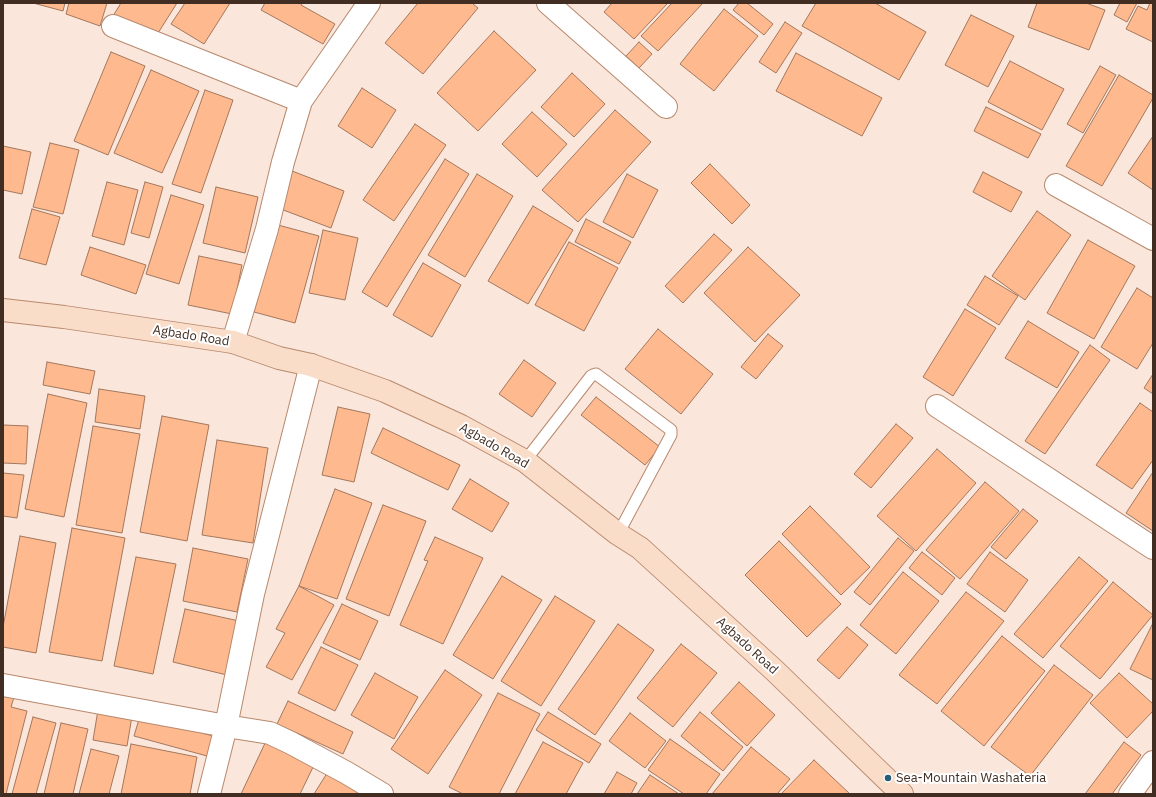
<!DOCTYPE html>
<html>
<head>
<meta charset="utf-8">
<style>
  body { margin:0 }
  #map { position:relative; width:1156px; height:797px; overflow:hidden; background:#fae6da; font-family:"IBM Plex Sans",sans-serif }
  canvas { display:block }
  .frame { position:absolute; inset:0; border:4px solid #412d22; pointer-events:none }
</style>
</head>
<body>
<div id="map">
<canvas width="1156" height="797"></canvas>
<div class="frame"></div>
</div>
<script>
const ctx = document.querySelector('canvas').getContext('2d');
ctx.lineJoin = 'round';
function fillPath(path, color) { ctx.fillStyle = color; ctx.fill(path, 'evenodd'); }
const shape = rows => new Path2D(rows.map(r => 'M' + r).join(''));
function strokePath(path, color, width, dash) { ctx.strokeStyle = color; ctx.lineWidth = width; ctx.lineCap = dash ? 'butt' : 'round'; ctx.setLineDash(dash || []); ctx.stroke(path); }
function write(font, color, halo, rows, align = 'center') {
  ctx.font = font + ' "IBM Plex Sans",sans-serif'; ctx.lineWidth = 4; ctx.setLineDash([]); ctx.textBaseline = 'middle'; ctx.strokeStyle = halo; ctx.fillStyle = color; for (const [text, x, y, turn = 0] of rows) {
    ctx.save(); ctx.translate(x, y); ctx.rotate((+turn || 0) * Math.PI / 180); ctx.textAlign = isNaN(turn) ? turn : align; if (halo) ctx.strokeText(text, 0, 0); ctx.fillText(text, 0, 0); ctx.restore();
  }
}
const building = shape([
  [33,3,65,3,63,11,33,3],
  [69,3,107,3,100,26,66,14,69,3],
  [121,3,177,3,153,41,113,16,121,3],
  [185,3,230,3,204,44,171,24,185,3],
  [265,3,302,3,301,5,335,24,323,44,261,10,265,3],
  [418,3,472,3,478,8,423,74,385,43,418,3],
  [612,3,668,3,634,39,604,12,612,3],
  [672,3,703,3,658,51,641,36,672,3],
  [739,3,747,3,773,24,764,35,733,10,739,3],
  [816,3,875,3,926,32,899,80,802,26,816,3],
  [1037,3,1086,3,1105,10,1089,50,1028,27,1037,3],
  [1120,3,1137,3,1127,22,1114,15,1120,3],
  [1150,3,1153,3,1153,42,1126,29,1138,6,1147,10,1150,3],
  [724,9,758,36,714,91,680,64,724,9],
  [971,15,1014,36,988,87,945,65,971,15],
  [785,22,802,33,776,73,759,62,785,22],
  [494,31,536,70,478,131,437,93,494,31],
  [639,42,652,54,639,68,626,56,639,42],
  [111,52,145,66,108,155,74,141,111,52],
  [796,53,882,98,862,136,776,91,796,53],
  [1010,61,1064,89,1042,130,988,102,1010,61],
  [1100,66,1116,75,1083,133,1067,124,1100,66],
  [151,70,199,91,162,173,114,153,151,70],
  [572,73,605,104,574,137,541,107,572,73],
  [1119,75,1153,95,1153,98,1102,186,1066,166,1119,75],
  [362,88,396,110,372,148,338,126,362,88],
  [205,90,233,100,201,193,172,184,205,90],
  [986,107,1041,134,1028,158,974,131,986,107],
  [615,110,651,142,578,222,542,190,615,110],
  [532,112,567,144,537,177,502,144,532,112],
  [415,124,446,145,394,221,363,200,415,124],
  [1153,136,1153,190,1128,173,1153,136],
  [50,143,79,150,63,214,33,207,50,143],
  [3,146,31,152,22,194,3,190,3,146],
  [445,159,469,174,387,307,362,292,445,159],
  [710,164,750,205,732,224,691,183,710,164],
  [292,171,344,191,331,228,278,208,292,171],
  [983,172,1022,192,1011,212,973,192,983,172],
  [477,174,513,196,465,277,428,255,477,174],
  [627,174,658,190,633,238,603,222,627,174],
  [107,182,138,190,124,245,92,236,107,182],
  [145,182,163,187,149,238,131,233,145,182],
  [216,187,258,197,245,253,203,243,216,187],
  [171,195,204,205,179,284,146,274,171,195],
  [533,206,573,230,528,304,488,281,533,206],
  [32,209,60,217,46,265,19,258,32,209],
  [1037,211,1071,235,1025,300,992,276,1037,211],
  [586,219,631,242,619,264,575,242,586,219],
  [278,225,319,236,295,323,254,312,278,225],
  [323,230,358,238,345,300,309,293,323,230],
  [714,234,732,250,683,303,665,286,714,234],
  [1088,240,1135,266,1094,339,1047,313,1088,240],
  [569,242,618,268,584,331,535,305,569,242],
  [90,247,146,265,136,294,81,275,90,247],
  [748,247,800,295,755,342,704,293,748,247],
  [199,256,242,265,232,314,188,305,199,256],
  [423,263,461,285,432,337,393,315,423,263],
  [985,276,1018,296,999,325,967,305,985,276],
  [1137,288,1153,298,1153,343,1137,369,1101,347,1137,288],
  [965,309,996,328,953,396,923,377,965,309],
  [1028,321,1079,352,1057,388,1005,358,1028,321],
  [658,329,713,374,681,414,625,369,658,329],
  [768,334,783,346,756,379,741,367,768,334],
  [1090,345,1110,360,1045,454,1025,441,1090,345],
  [524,360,556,383,532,417,499,394,524,360],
  [47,362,95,371,90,394,43,385,47,362],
  [1153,374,1153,394,1144,388,1153,374],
  [99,389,145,396,140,429,95,422,99,389],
  [48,394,87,403,64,517,25,509,48,394],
  [596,397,660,447,645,465,581,415,596,397],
  [1140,403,1153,412,1153,460,1132,489,1096,465,1140,403],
  [338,407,370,414,354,482,322,475,338,407],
  [162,416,209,425,187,541,140,532,162,416],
  [896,424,913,438,871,488,854,474,896,424],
  [3,425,28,426,26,464,3,463,3,425],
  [93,426,140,434,122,533,76,525,93,426],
  [383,428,460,465,448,490,371,453,383,428],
  [217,440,268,448,253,543,202,535,217,440],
  [937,449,976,483,916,551,877,516,937,449],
  [1153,472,1153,531,1126,513,1153,472],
  [3,473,24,475,17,518,3,516,3,473],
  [470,479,509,503,492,532,452,509,470,479],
  [985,482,1019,511,960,579,926,550,985,482],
  [335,489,372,503,337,599,299,586,335,489],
  [383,505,426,521,389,616,346,599,383,505],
  [810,506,870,567,841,595,782,534,810,506],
  [1023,509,1038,521,1006,559,991,547,1023,509],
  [72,528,125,538,102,661,49,652,72,528],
  [20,536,56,543,36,653,3,647,3,627,20,536],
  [435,537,483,558,443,644,400,625,428,561,424,560,435,537],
  [898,538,914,551,870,605,854,592,898,538],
  [779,541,841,604,807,637,745,575,779,541],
  [193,548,248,559,237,612,183,601,193,548],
  [922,552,955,578,942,595,909,568,922,552],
  [990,552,1028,580,1005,612,967,584,990,552],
  [136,557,176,564,153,674,114,666,136,557],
  [1079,557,1108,581,1043,658,1014,634,1079,557],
  [903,572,939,601,896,654,860,625,903,572],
  [502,576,542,600,493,679,453,655,502,576],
  [1113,582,1153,615,1100,679,1060,646,1113,582],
  [299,586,334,605,292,680,266,667,285,633,276,629,299,586],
  [966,592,1004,621,937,704,899,675,966,592],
  [555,596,595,621,541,706,501,681,555,596],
  [342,604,378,621,360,660,323,643,342,604],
  [185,609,239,621,227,675,173,662,185,609],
  [1153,623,1153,680,1130,669,1153,623],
  [618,624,654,650,595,735,558,709,618,624],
  [847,627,868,645,839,679,817,660,847,627],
  [1002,636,1045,671,984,746,941,711,1002,636],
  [681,644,717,673,673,727,637,698,681,644],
  [321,647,358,665,335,711,298,693,321,647],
  [1054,665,1093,695,1030,776,991,747,1054,665],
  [445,670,482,695,428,774,391,749,445,670],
  [375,673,418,697,394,739,351,715,375,673],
  [1119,673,1153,704,1153,711,1127,738,1090,703,1119,673],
  [739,682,775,715,747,746,711,713,739,682],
  [3,691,15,694,11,707,27,711,6,794,3,794,3,691],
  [498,693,540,714,499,794,463,794,449,787,498,693],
  [288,701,353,732,343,754,277,724,288,701],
  [98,710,132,716,127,746,93,740,98,710],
  [548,712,601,744,589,763,536,730,548,712],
  [700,712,743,747,723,771,681,736,700,712],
  [630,713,666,741,645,768,609,741,630,713],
  [140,716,213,736,207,756,134,736,140,716],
  [33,717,56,723,36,794,12,794,33,717],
  [61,723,88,729,73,794,44,794,61,723],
  [267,739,315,763,300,794,241,794,267,739],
  [670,739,720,774,706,794,684,794,648,770,670,739],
  [543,742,583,763,566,794,515,794,543,742],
  [1124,742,1141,755,1112,794,1085,794,1124,742],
  [131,744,197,757,190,794,121,794,131,744],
  [751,747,790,779,777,794,712,794,751,747],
  [91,749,119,756,109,794,79,794,91,749],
  [814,760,850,794,783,794,782,793,814,760],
  [329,770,366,794,314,794,329,770],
  [617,772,637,783,631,794,604,794,617,772],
  [650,775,679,794,637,794,650,775]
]);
fillPath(building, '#feb98f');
strokePath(building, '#a4775c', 1);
const lane = shape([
  [525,461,591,376,593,375,596,374,671,430,671,435,618,534]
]);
const street = shape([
  [548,3,666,107],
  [113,26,301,101],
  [1056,185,1153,239],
  [233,342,267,229,283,162,301,101,369,3],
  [937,406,1153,548],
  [3,685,226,726,270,733,291,743,347,773,382,794],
  [209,794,226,726,253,594,311,365],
  [1130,794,1153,762]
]);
const secondary = shape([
  [3,310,64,317,233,342,279,358,311,365,385,391,461,426,525,461,618,534,640,548,774,670,902,794]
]);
strokePath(lane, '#b8896e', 13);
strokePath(street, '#b8896e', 24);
strokePath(secondary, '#b8896e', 24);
strokePath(lane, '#fff', 11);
strokePath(street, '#fff', 22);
strokePath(secondary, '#faddc9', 22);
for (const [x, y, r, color] of [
  [888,778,4,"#265d78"]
]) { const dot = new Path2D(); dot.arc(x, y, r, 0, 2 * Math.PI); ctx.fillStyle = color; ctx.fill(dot); strokePath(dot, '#fff', 1.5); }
write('13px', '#412d22', '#fff', [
  ["Agbado Road",191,336,9],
  ["Agbado Road",494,446,30],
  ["Agbado Road",747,646,42]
]);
write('13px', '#412d22', '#fff', [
  ["Sea-Mountain Washateria",896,778]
], 'left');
</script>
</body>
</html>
